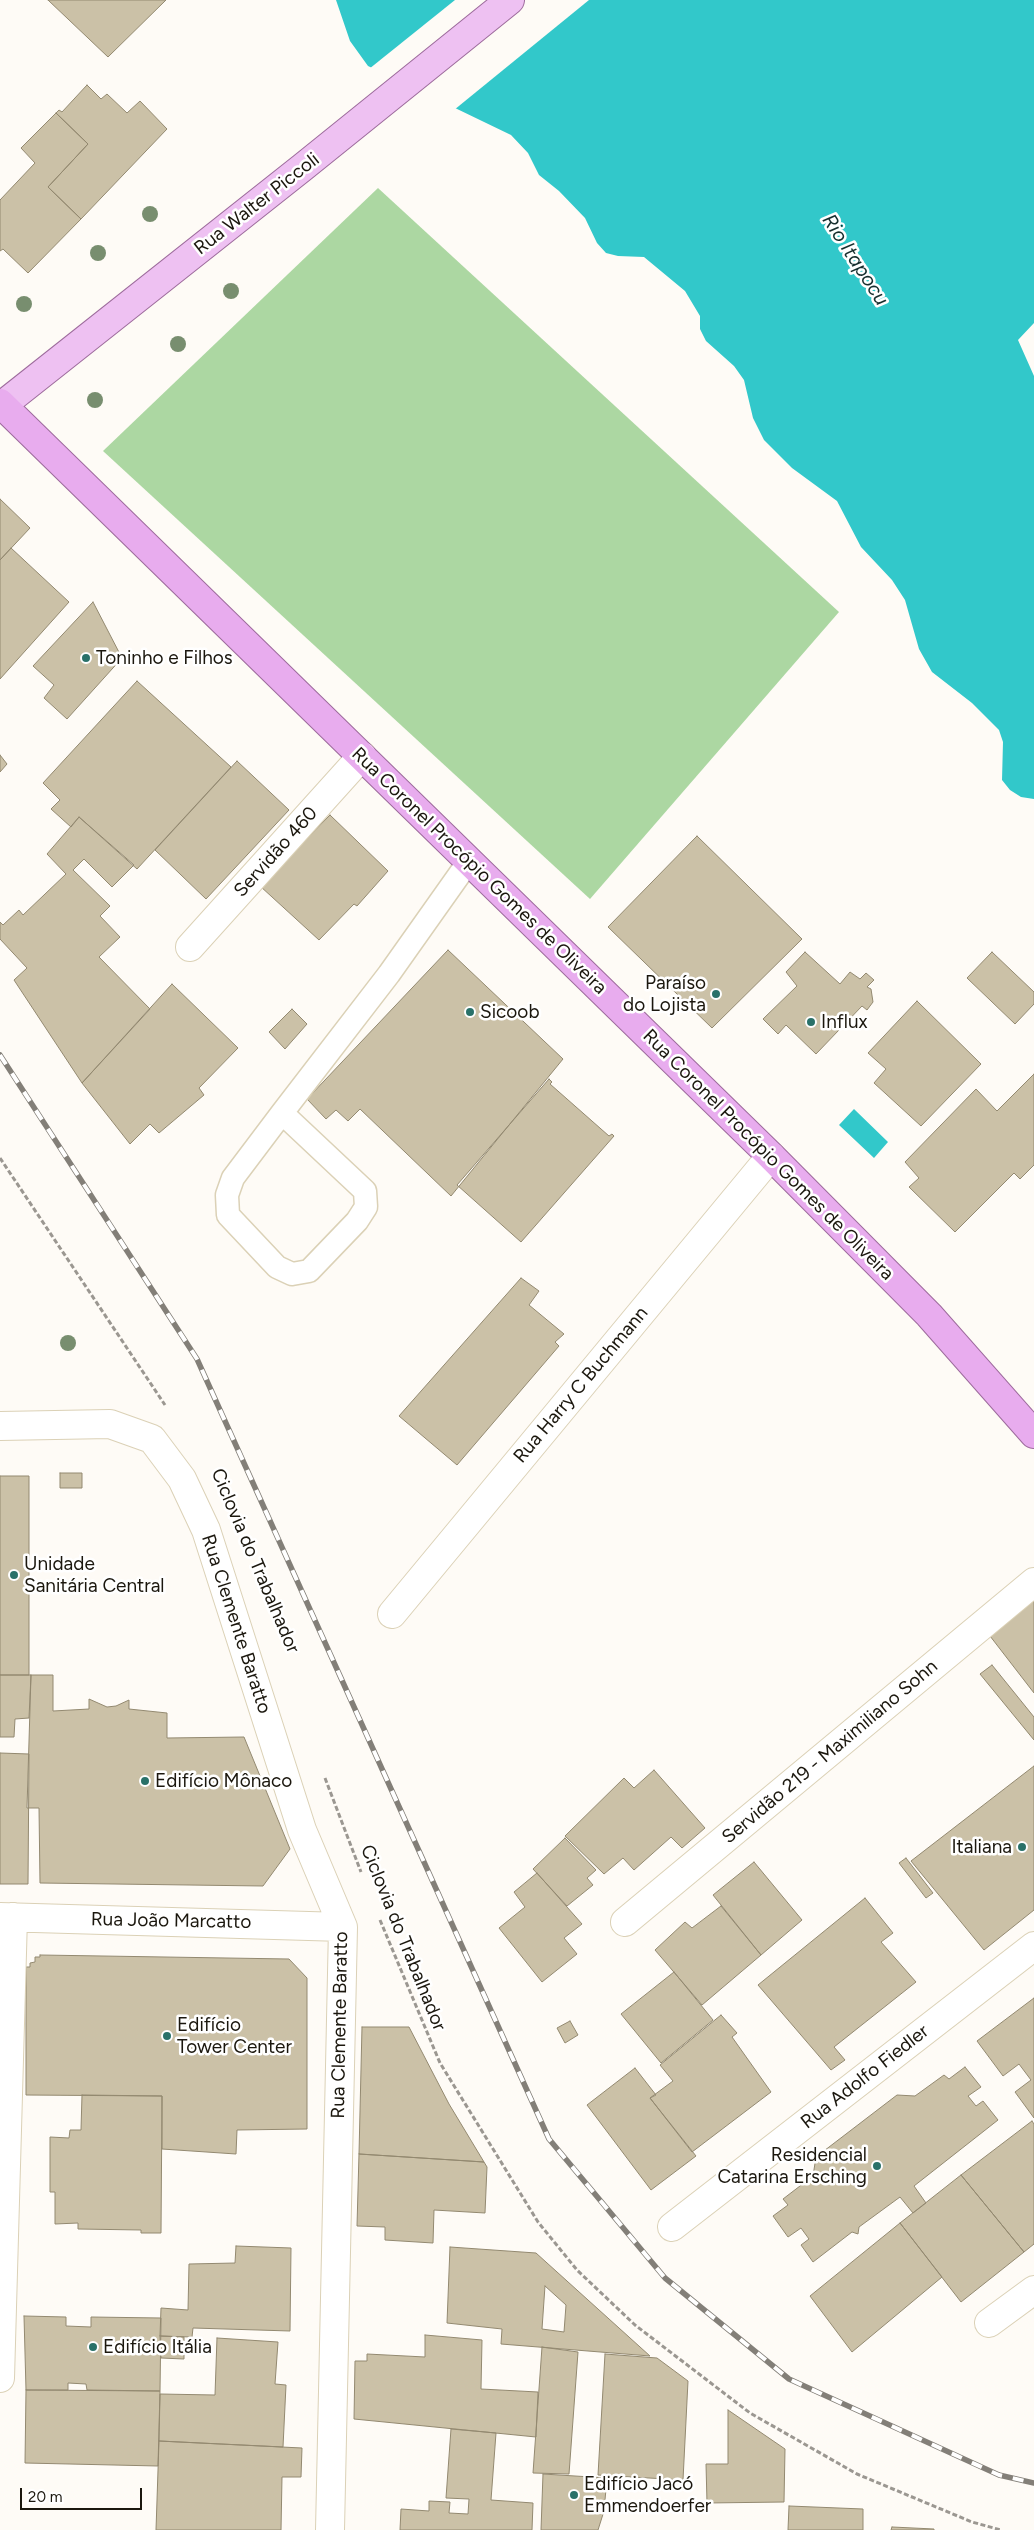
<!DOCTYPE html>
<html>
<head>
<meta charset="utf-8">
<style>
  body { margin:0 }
  #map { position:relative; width:1034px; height:2530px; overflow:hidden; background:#fefbf6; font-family:Figtree,sans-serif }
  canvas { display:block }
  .scale { position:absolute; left:20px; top:2488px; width:122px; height:22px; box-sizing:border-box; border:2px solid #1b170e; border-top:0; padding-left:6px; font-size:15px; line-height:18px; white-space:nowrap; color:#1b170e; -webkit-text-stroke:4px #fff; paint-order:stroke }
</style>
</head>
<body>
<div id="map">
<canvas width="1034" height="2530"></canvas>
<div class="scale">20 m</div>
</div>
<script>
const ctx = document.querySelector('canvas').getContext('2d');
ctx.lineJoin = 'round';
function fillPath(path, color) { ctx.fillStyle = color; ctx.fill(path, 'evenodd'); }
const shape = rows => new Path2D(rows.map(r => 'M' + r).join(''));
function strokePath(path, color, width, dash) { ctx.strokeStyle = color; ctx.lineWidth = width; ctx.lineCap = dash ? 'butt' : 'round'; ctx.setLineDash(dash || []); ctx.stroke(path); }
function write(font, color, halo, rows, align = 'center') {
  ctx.font = font + ' Figtree,sans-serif'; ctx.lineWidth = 5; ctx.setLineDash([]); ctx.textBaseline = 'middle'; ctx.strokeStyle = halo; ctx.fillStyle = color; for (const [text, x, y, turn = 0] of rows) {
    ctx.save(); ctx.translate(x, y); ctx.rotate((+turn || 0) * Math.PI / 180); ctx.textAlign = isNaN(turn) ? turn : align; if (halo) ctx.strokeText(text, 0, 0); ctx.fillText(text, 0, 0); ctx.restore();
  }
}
fillPath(shape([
  [378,188,839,612,590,899,103,451]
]), '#acd7a2');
fillPath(shape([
  [336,0,1034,0,1034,323,1018,340,1034,376,1034,799,1021,797,1010,790,1002,780,1003,742,999,730,972,703,932,672,919,649,905,600,892,580,861,547,837,501,792,468,764,440,753,418,744,380,734,366,706,341,700,329,700,316,685,291,644,257,618,256,606,253,597,243,585,218,559,191,539,175,528,153,511,135,368,66,350,41],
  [854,1109,888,1142,874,1158,839,1125]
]), '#32c8ca');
fillPath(shape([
  [455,0,589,0,454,110,369,69]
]), '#fefbf6');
const building = shape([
  [48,0,166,0,108,57,48,0],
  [87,85,101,99,107,94,127,113,140,101,167,129,81,219,48,187,88,144,56,113,59,110,62,112,87,85],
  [56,113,88,144,48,187,81,219,28,273,3,249,0,251,0,200,35,163,21,148,56,113],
  [0,499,30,528,0,560,0,499],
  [11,548,69,602,0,679,0,560,11,548],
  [93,602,122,658,67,719,44,698,54,685,33,666,93,602],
  [137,681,231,767,137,869,79,817,71,827,51,809,60,800,43,783,137,681],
  [0,755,7,764,0,772,0,755],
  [237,761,289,810,206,899,155,850,237,761],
  [330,815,388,871,357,906,354,904,319,940,260,886,330,815],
  [79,817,134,865,112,887,84,859,73,870,110,906,100,916,120,937,99,957,150,1009,82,1083,14,980,27,968,0,939,0,922,3,925,19,910,23,915,66,874,47,854,79,817],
  [697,836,802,939,712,1028,608,927,697,836],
  [448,950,563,1059,451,1196,360,1109,348,1121,336,1110,326,1119,307,1099,448,950],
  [805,952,840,984,850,972,860,979,866,973,874,980,867,987,871,989,873,1002,867,1010,862,1006,816,1054,786,1025,778,1034,763,1019,797,986,786,972,805,952],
  [992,952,1034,992,1034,1004,1015,1024,967,978,992,952],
  [172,984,238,1048,199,1088,204,1095,159,1133,150,1124,130,1144,82,1083,172,984],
  [917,1001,981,1064,921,1126,874,1083,886,1069,868,1053,917,1001],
  [292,1009,307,1024,285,1049,269,1032,292,1009],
  [1034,1074,1034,1165,1020,1179,1014,1173,955,1232,909,1187,919,1178,905,1162,976,1089,997,1111,1034,1074],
  [549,1079,552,1082,550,1084,609,1136,612,1134,614,1136,521,1242,457,1185,549,1079],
  [521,1278,539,1291,529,1305,564,1334,555,1342,559,1346,457,1465,399,1416,521,1278],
  [60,1473,82,1473,82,1488,60,1488,60,1473],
  [0,1476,29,1476,29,1675,0,1675,0,1476],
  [1034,1600,1034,1693,990,1636,1034,1600],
  [992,1665,1034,1717,1034,1740,980,1674,992,1665],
  [0,1675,31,1675,29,1718,15,1719,14,1737,0,1737,0,1675],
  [31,1675,53,1675,53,1711,89,1709,89,1699,107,1707,116,1706,129,1700,129,1709,167,1713,167,1738,244,1737,290,1849,263,1886,40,1883,39,1808,27,1808,31,1675],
  [0,1753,29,1754,28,1884,0,1884,0,1753],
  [1034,1766,1034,1910,984,1950,911,1861,1034,1766],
  [654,1770,705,1828,682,1848,671,1837,634,1870,623,1858,604,1874,565,1836,624,1778,634,1788,654,1770],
  [565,1838,596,1870,587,1878,593,1885,567,1906,533,1869,565,1838],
  [906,1858,933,1893,926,1898,899,1863,906,1858],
  [754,1862,802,1920,761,1955,713,1895,754,1862],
  [537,1873,582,1924,564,1938,577,1954,542,1982,499,1928,525,1907,514,1892,537,1873],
  [865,1898,893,1933,881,1942,916,1982,834,2047,845,2060,831,2070,758,1985,865,1898],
  [721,1906,761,1955,702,2005,655,1950,685,1922,692,1928,721,1906],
  [40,1955,289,1959,307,1978,307,2129,237,2130,236,2154,162,2149,162,2096,26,2095,26,1967,30,1967,30,1963,35,1962,35,1957,40,1957,40,1955],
  [674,1972,713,2020,661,2063,621,2014,674,1972],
  [1034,1998,1034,2118,1015,2092,1031,2080,1019,2064,1003,2076,977,2041,1034,1998],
  [721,2015,737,2033,732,2037,771,2092,692,2152,650,2098,673,2081,660,2065,721,2015],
  [570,2021,578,2035,565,2043,557,2028,570,2021],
  [362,2027,409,2027,449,2104,484,2162,359,2154,362,2027],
  [965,2067,981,2087,968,2096,976,2106,983,2101,998,2120,914,2186,926,2203,913,2213,900,2197,859,2227,858,2234,852,2232,813,2262,801,2245,809,2239,801,2228,788,2237,773,2216,788,2205,783,2199,813,2176,816,2157,897,2095,915,2096,944,2075,949,2079,965,2067],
  [635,2068,656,2095,650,2098,696,2156,651,2190,587,2105,635,2068],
  [82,2095,162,2096,161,2233,141,2233,141,2230,78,2229,78,2223,55,2224,55,2192,50,2192,50,2137,69,2138,70,2130,81,2130,82,2095],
  [1032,2121,1034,2124,1034,2244,1024,2252,961,2175,1032,2121],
  [359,2154,484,2162,487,2167,485,2213,434,2210,433,2243,385,2240,385,2227,357,2226,359,2154],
  [961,2175,1024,2252,961,2302,900,2223,961,2175],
  [900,2223,942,2277,852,2352,810,2296,900,2223],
  [236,2246,291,2248,290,2331,193,2328,192,2337,160,2336,161,2308,188,2310,189,2264,235,2263,236,2246],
  [450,2247,536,2253,650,2356,501,2344,502,2329,447,2323,450,2247],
  [545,2286,566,2305,564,2332,542,2329,545,2286],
  [24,2316,66,2317,66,2326,91,2327,91,2317,161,2318,160,2391,87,2390,86,2384,68,2383,68,2390,26,2390,24,2316],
  [425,2335,482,2340,481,2389,538,2392,536,2437,354,2419,355,2361,367,2361,367,2354,425,2357,425,2335],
  [160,2336,184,2337,184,2359,161,2358,160,2336],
  [217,2338,278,2342,275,2384,286,2385,283,2447,159,2441,160,2394,215,2395,217,2338],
  [542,2347,578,2352,569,2474,533,2473,542,2347],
  [605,2354,657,2358,688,2381,683,2480,598,2475,605,2354],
  [26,2390,160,2391,158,2466,25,2463,26,2390],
  [728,2410,785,2449,784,2502,707,2503,706,2464,728,2464,728,2410],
  [451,2429,496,2433,491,2500,533,2503,532,2530,400,2530,401,2509,429,2511,429,2501,450,2502,449,2513,468,2514,469,2499,446,2498,451,2429],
  [159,2441,302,2448,301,2477,282,2477,281,2530,156,2530,159,2441],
  [543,2474,607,2478,604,2511,598,2530,541,2530,543,2474],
  [789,2506,863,2509,863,2530,788,2530,789,2506],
  [892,2527,934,2529,934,2530,891,2530,892,2527]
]);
fillPath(building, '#cbc1a7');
strokePath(building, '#938970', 1);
const service = shape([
  [282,1113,365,1191,366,1207,357,1221,309,1271,292,1274,277,1267,228,1215,227,1195,233,1178,282,1113,389,974,469,861]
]);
const minor = shape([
  [190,947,362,756],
  [0,1426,110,1424,152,1439,182,1479,206,1530,302,1830,343,1927,330,2530],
  [392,1614,771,1156],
  [0,1917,343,1927],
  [625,1922,1034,1582],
  [672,2227,1034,1946],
  [989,2323,1034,2290],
  [0,2378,13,1917]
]);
const primary = shape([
  [0,407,303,167,510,0]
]);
const trunk = shape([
  [0,403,771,1156,929,1315,1034,1434]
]);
strokePath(service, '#dbd1b6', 25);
strokePath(minor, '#dbd1b6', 30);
strokePath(primary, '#9d6b9c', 30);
strokePath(trunk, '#9d6b9c', 30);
strokePath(shape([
  [0,1158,165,1405],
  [325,1778,361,1872],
  [380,1920,440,2063,538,2222,577,2270,635,2325,750,2413,857,2474,972,2522,1001,2530]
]), '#9b9791', 3, [5, 2.5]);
strokePath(service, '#fff', 22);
strokePath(minor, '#fff', 28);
strokePath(primary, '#eec1f2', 28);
strokePath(trunk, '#e8acee', 28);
const rail = shape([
  [0,1055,197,1359,549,2139,665,2278,789,2379,999,2475,1034,2483]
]);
strokePath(rail, '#837f78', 5.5);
strokePath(rail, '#fff', 4, [11]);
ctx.fillStyle = '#788e6f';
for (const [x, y] of [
  [150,214],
  [98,253],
  [231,291],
  [24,304],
  [178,344],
  [95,400],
  [68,1343]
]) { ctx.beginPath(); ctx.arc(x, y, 8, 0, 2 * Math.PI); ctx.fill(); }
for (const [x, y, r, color] of [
  [86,658,5,"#297169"],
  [716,994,5,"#297169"],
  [470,1012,5,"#297169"],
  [811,1022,5,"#297169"],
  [14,1575,5,"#297169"],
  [145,1781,5,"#297169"],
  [1022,1847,5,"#297169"],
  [167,2036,5,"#297169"],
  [877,2166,5,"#297169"],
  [93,2347,5,"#297169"],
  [574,2495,5,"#297169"]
]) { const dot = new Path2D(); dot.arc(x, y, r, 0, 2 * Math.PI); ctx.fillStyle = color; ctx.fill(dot); strokePath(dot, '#fff', 2); }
write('19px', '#1b170e', '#fff', [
  ["Rua Walter Piccoli",257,204,-38],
  ["Servidão 460",276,852,-48],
  ["Rua Coronel Procópio Gomes de Oliveira",479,871,44],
  ["Rua Coronel Procópio Gomes de Oliveira",768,1155,45],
  ["Rua Harry C Buchmann",581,1385,-50],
  ["Ciclovia do Trabalhador",255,1561,67],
  ["Rua Clemente Baratto",236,1624,72],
  ["Servidão 219 - Maximiliano Sohn",830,1752,-40],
  ["Rua João Marcatto",171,1921,1],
  ["Ciclovia do Trabalhador",403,1938,68],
  ["Rua Clemente Baratto",340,2025,-89],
  ["Rua Adolfo Fiedler",865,2077,-38]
]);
write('19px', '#1b170e', '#fff', [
  ["Toninho e Filhos",96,658],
  ["Paraíso",706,983,"right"],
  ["do Lojista",706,1005,"right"],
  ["Sicoob",480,1012],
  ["Influx",821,1022],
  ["Unidade",24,1564],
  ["Sanitária Central",24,1586],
  ["Edifício Mônaco",155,1781],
  ["Italiana",1012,1847,"right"],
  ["Edifício",177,2025],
  ["Tower Center",177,2047],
  ["Residencial",867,2155,"right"],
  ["Catarina Ersching",867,2177,"right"],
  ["Edifício Itália",103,2347],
  ["Edifício Jacó",584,2484],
  ["Emmendoerfer",584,2506]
], 'left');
write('italic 20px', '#162e2e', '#fff', [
  ["Rio Itapocu",855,260,57]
]);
</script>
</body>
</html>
